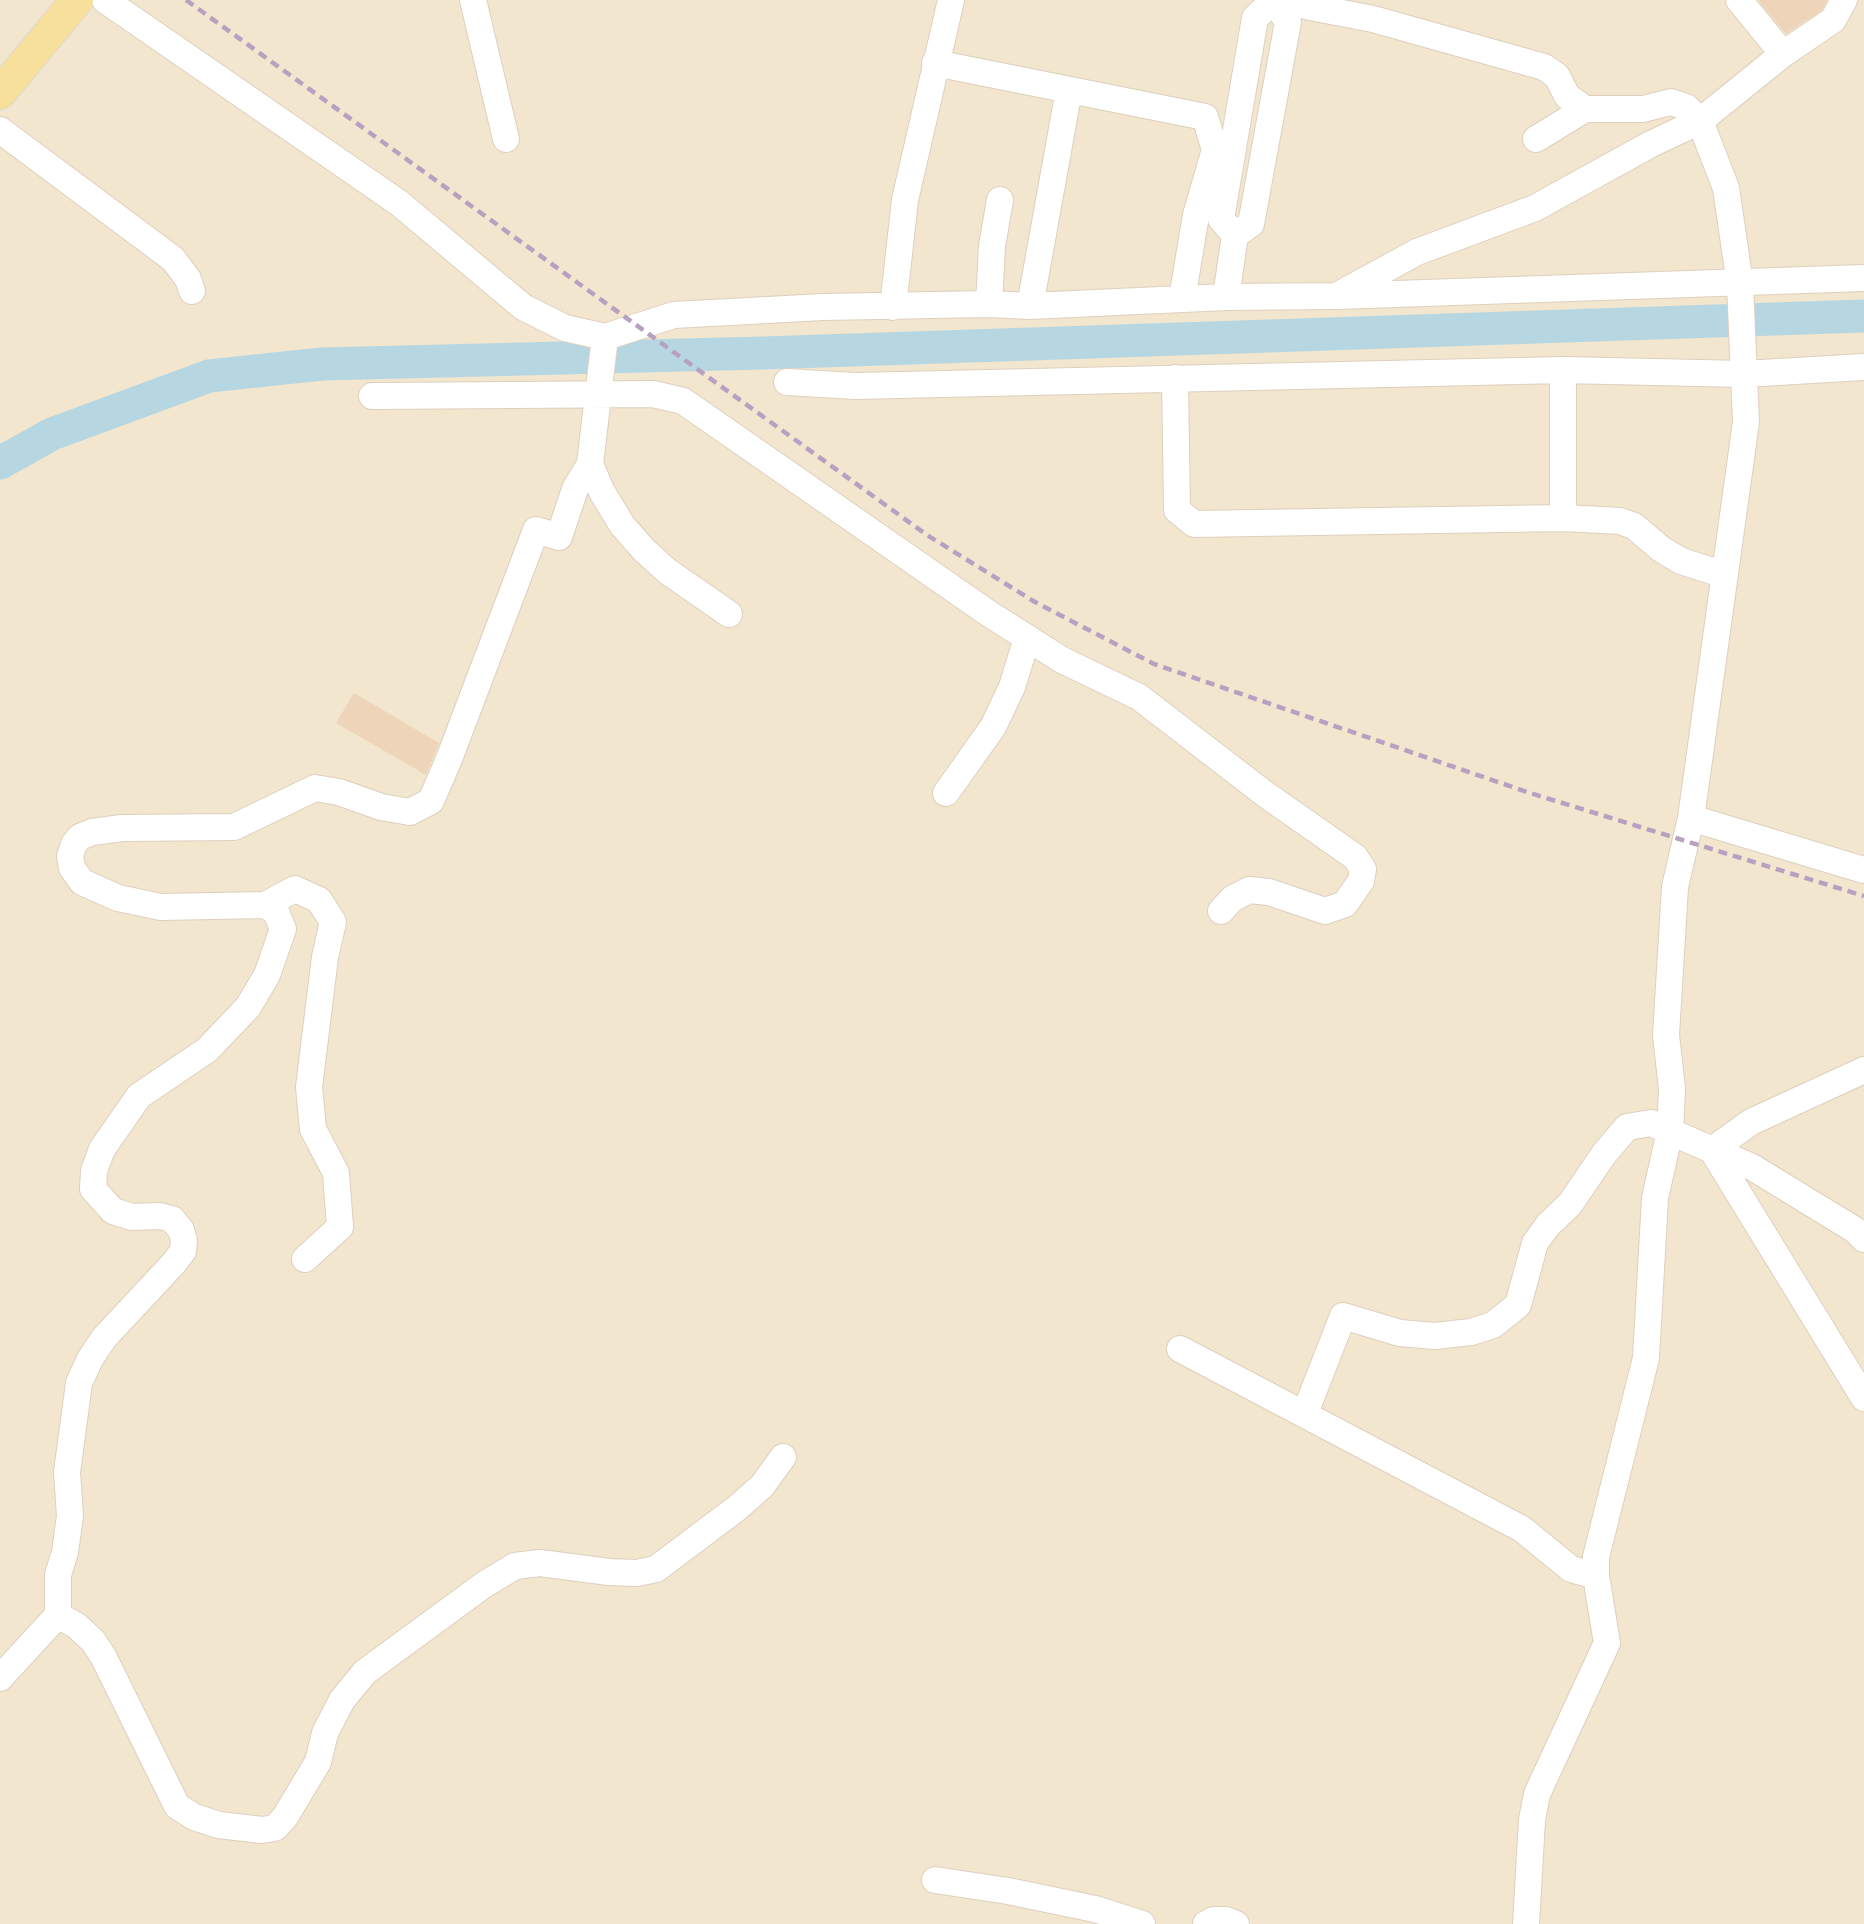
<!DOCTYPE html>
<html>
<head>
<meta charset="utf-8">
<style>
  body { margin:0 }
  canvas { display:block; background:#fbf4e0 }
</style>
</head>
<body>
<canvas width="1864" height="1924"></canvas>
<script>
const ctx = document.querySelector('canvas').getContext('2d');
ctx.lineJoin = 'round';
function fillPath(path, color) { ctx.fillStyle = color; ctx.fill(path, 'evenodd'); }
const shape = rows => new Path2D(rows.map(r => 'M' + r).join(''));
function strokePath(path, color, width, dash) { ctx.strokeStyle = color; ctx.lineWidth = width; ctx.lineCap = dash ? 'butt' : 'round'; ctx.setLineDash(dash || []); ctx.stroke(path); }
fillPath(shape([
  [0,0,1864,0,1864,1924,0,1924]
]), '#f2e6cf');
strokePath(shape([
  [0,463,52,434,209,376,322,364,763,353,1864,316]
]), '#b6d6e2', 33);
fillPath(shape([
  [1758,0,1827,0,1822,10,1786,34],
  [354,693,439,743,426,775,336,723]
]), '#eed5b9');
const minor = shape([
  [105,0,399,203,523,307,565,328,605,337,674,315,823,307,989,304,1030,306,1226,297,1337,296,1864,278],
  [473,0,506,139],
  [1274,0,1373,19,1544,67,1557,76,1567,96,1585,109,1643,109,1671,102,1686,107,1700,121,1651,144,1535,208,1417,252,1340,294],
  [1739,0,1783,54],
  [935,63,1205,117,1215,150,1196,215,1182,299],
  [0,130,173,259,188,279,192,291],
  [1536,139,1585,109],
  [1226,297,1235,235,1251,224,1288,22,1274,0,1255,18,1221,219,1235,235],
  [989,304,992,246,1000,200],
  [1030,306,1069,90],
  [893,307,905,200,951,0],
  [605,337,590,464,602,492,622,525,644,550,667,571,729,614],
  [1563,370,1563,518],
  [1175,378,1177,510,1194,524,1563,518,1620,521,1634,526,1661,549,1681,561,1725,575],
  [787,382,855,386,1563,370,1744,374,1864,367],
  [372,396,653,394,683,401,988,613,1062,660,1139,697,1265,794,1355,857,1363,869,1361,881,1345,904,1325,911,1269,892,1249,890,1232,899,1221,911],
  [946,793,993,727,1012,687,1027,638],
  [1691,818,1864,870],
  [1712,1150,1752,1167,1855,1230,1864,1239],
  [1712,1150,1751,1122,1864,1070],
  [305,1259,340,1227,336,1173,313,1129,309,1087,325,957,333,922,319,900,295,889,265,905,161,907,118,898,82,882,72,868,70,856,74,844,80,837,92,832,122,828,234,827,315,788,339,792,381,807,410,812,431,801,449,759,536,530,559,537,575,489,590,464],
  [1180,1349,1522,1529,1571,1569,1596,1576],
  [1305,1413,1343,1316,1400,1333,1435,1336,1471,1332,1493,1325,1518,1305,1535,1243,1548,1225,1570,1204,1604,1154,1627,1127,1651,1123,1712,1150,1864,1398],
  [58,1615,58,1575,65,1552,70,1516,67,1472,79,1383,90,1359,104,1338,174,1263,183,1251,184,1240,181,1230,172,1219,160,1216,132,1217,113,1211,93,1189,94,1171,102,1149,139,1096,207,1050,248,1007,267,975,283,929,276,912,265,905],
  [0,1678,58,1615,77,1626,93,1641,103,1656,177,1806,194,1817,219,1825,262,1830,275,1828,285,1817,318,1762,325,1733,342,1700,365,1672,485,1584,515,1566,540,1563,609,1572,637,1573,656,1569,737,1508,762,1486,783,1457],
  [935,1880,1008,1891,1095,1909,1142,1924],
  [1206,1924,1214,1920,1226,1920,1236,1924],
  [1526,1924,1532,1820,1537,1794,1607,1643,1596,1576,1596,1557,1646,1358,1655,1198,1670,1131,1672,1089,1666,1035,1675,887,1691,818,1746,422,1740,284,1726,188,1700,121,1783,54,1833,20,1844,0]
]);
const major = shape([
  [0,93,77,0]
]);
strokePath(minor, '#ded0bd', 28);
strokePath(major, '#ddd8d3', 34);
strokePath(minor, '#fff', 26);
strokePath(major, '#f7e09b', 32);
strokePath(shape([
  [186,0,927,535,1035,602,1154,664,1530,793,1864,896]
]), '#b7a0c2', 4.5, [9, 6]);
</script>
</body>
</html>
